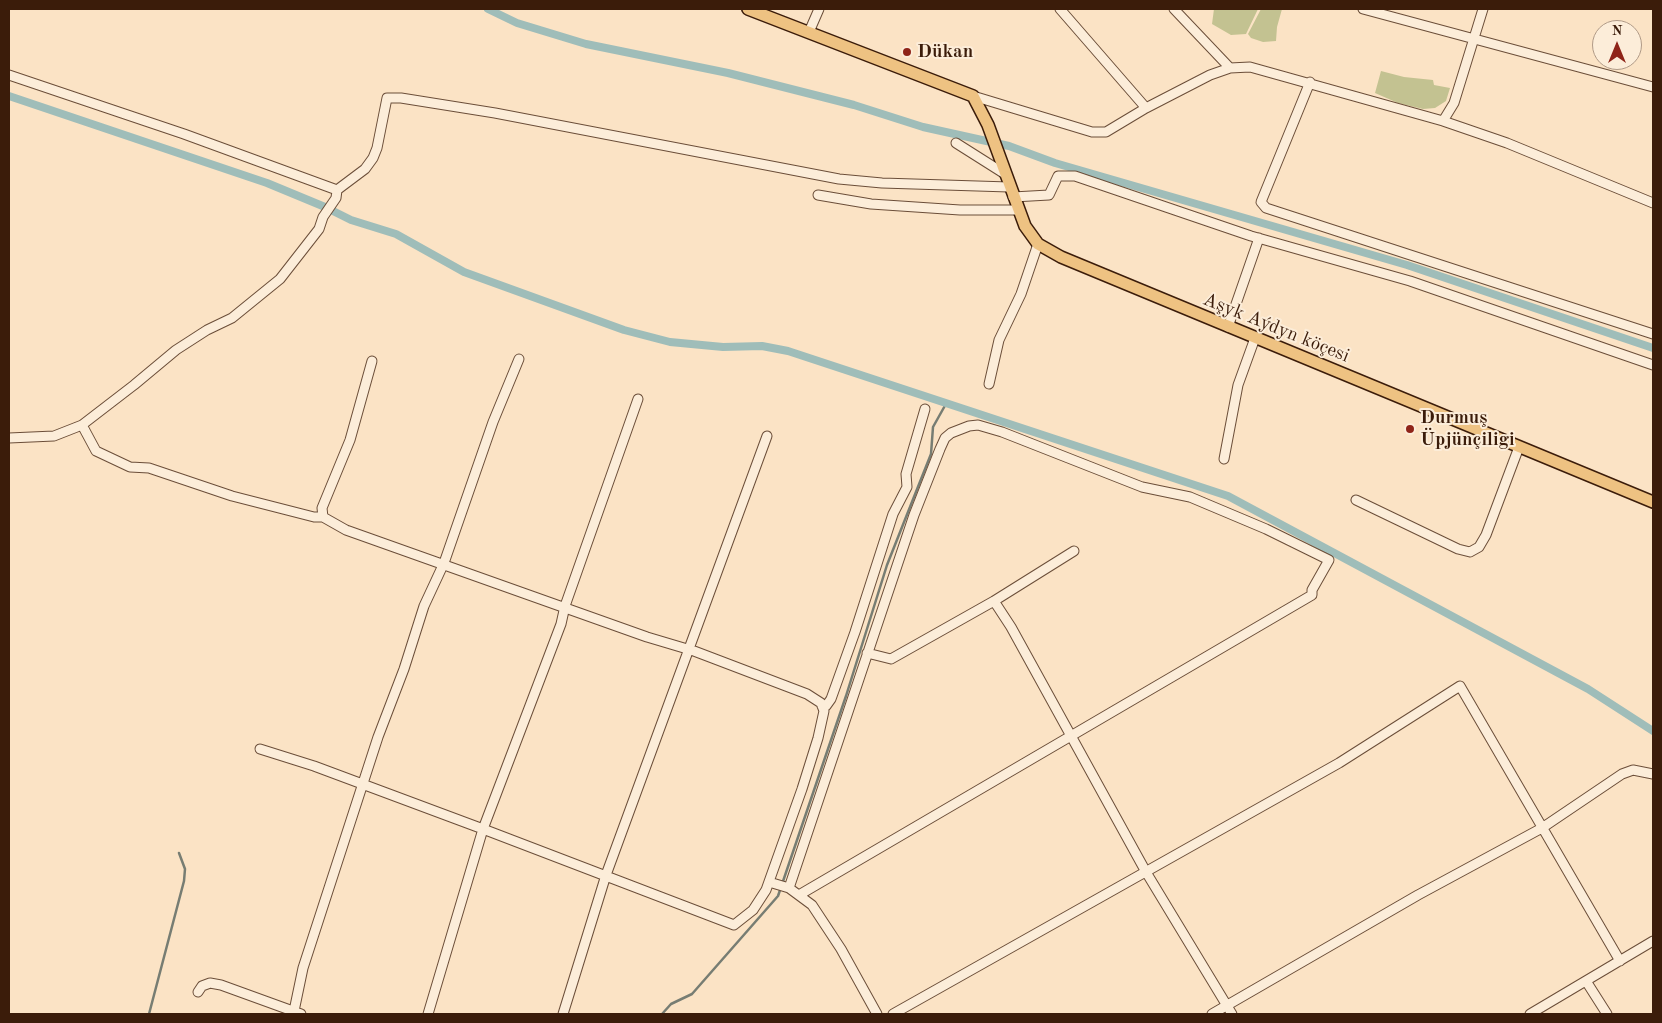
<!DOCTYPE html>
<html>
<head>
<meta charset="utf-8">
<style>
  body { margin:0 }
  #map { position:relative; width:1662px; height:1023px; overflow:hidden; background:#fbe3c5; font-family:"Old Standard TT",serif }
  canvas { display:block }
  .frame { position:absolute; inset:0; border:10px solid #3b1c0a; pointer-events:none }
  .north { position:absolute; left:1592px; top:20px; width:50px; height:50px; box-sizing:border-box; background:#fcedd9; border:1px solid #af9986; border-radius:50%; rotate:0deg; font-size:14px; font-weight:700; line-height:20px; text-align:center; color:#3b1c0a }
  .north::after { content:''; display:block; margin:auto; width:18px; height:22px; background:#8f2418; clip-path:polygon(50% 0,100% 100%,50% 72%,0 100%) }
</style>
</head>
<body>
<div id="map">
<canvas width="1662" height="1023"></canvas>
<div class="frame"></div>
<div class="north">N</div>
</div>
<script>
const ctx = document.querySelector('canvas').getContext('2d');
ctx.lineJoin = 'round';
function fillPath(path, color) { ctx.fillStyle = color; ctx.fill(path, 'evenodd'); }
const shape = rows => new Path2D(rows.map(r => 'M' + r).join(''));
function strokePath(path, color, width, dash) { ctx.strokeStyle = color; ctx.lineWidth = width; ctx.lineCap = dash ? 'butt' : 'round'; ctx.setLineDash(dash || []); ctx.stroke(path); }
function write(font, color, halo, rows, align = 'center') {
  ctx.font = font + ' "Old Standard TT",serif'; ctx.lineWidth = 4; ctx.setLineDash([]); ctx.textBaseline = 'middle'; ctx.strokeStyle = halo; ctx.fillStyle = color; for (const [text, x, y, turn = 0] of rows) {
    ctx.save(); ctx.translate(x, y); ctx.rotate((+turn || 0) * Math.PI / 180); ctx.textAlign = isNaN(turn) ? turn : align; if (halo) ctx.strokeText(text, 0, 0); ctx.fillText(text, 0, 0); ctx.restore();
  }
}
fillPath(shape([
  [1214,9,1258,9,1246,34,1231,35,1212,24],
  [1261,9,1282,9,1277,27,1276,41,1263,42,1251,38,1248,34],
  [1381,71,1404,77,1433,80,1434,85,1450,88,1446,101,1435,108,1423,109,1398,103,1375,93]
]), '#c3c291');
strokePath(shape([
  [149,1014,184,881,185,869,179,853],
  [662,1014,671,1004,692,994,778,896,846,696,887,565,931,454,933,427,947,402]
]), '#777d73', 2.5);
strokePath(shape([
  [488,9,517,23,586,44,728,73,854,105,923,127,1009,146,1055,163,1407,265,1653,348],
  [9,96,267,183,325,207,351,220,396,234,464,272,624,330,670,342,723,347,762,346,788,351,1228,496,1588,689,1653,731]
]), '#9fbdb9', 8);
const minor = shape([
  [1060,9,1146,108],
  [1174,9,1230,68],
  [1363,9,1653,87],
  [809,32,819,9],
  [9,75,184,134,337,190],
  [1310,82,1261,202,1266,208,1653,334],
  [973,96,1092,132,1106,132,1146,108,1210,75,1230,68,1250,67,1443,121,1507,143,1653,203],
  [1443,121,1454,103,1483,9],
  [956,143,1005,174],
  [818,195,871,204,960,210,1018,210],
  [1013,197,1049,195,1058,176,1075,176,1251,236,1410,281,1653,365],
  [1228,327,1259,238],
  [989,384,999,340,1021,294,1038,244],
  [82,425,96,451,130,467,149,468,232,496,314,517,323,517],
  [9,438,54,436,82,425,134,385,176,350,207,330,232,318,280,279,319,229,323,217,336,198,337,190,365,169,373,158,377,148,387,98,401,98,495,113,839,179,882,183,1009,187],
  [1224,459,1238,385,1255,338],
  [1356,500,1458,549,1470,552,1479,547,1486,535,1519,447],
  [1074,551,994,601,1011,627,1146,872,1232,1014],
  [867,653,891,659,994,601],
  [822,706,826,706,831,699,855,632,893,514,907,487,906,474,925,409],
  [260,749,314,766,483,829,734,925,753,910,766,890,802,789,818,738,824,711,821,703,807,694,694,651,647,637,346,530,323,517,322,508,350,440,372,361],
  [769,882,789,888,812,905,841,949,877,1014],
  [789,888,914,515,940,449,945,438,951,433,969,426,978,425,1002,432,1142,487,1190,497,1266,529,1329,560,1312,590,1312,595,799,895],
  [1586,981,1607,1014],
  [198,992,202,986,210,983,221,985,301,1014],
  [294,1011,303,968,378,737,404,669,424,606,444,563,493,422,519,359],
  [428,1014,483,829,561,624,565,606,638,399],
  [563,1014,606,875,767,436],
  [893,1014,1339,763,1460,686,1620,961],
  [1212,1014,1418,895,1542,828,1622,774,1633,770,1653,774],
  [1530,1014,1653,941]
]);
const major = shape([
  [748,9,973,96,988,125,1025,226,1038,244,1061,257,1653,502]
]);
strokePath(minor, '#6b4e39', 11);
strokePath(major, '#3b1c0a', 14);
strokePath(minor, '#fcedd9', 9);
strokePath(major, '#eec282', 11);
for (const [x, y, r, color] of [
  [907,52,5,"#8f2418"],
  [1410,429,5,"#8f2418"]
]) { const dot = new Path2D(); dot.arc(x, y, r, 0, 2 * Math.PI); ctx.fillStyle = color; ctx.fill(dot); strokePath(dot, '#fcedd9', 2); }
write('bold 19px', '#3b1c0a', '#fcedd9', [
  ["Dükan",917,52],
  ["Durmuş",1420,418],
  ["Üpjünçiligi",1420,440]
], 'left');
write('19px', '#3b1c0a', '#fcedd9', [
  ["Aşyk Aýdyn köçesi",1276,328,22]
]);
</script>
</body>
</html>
